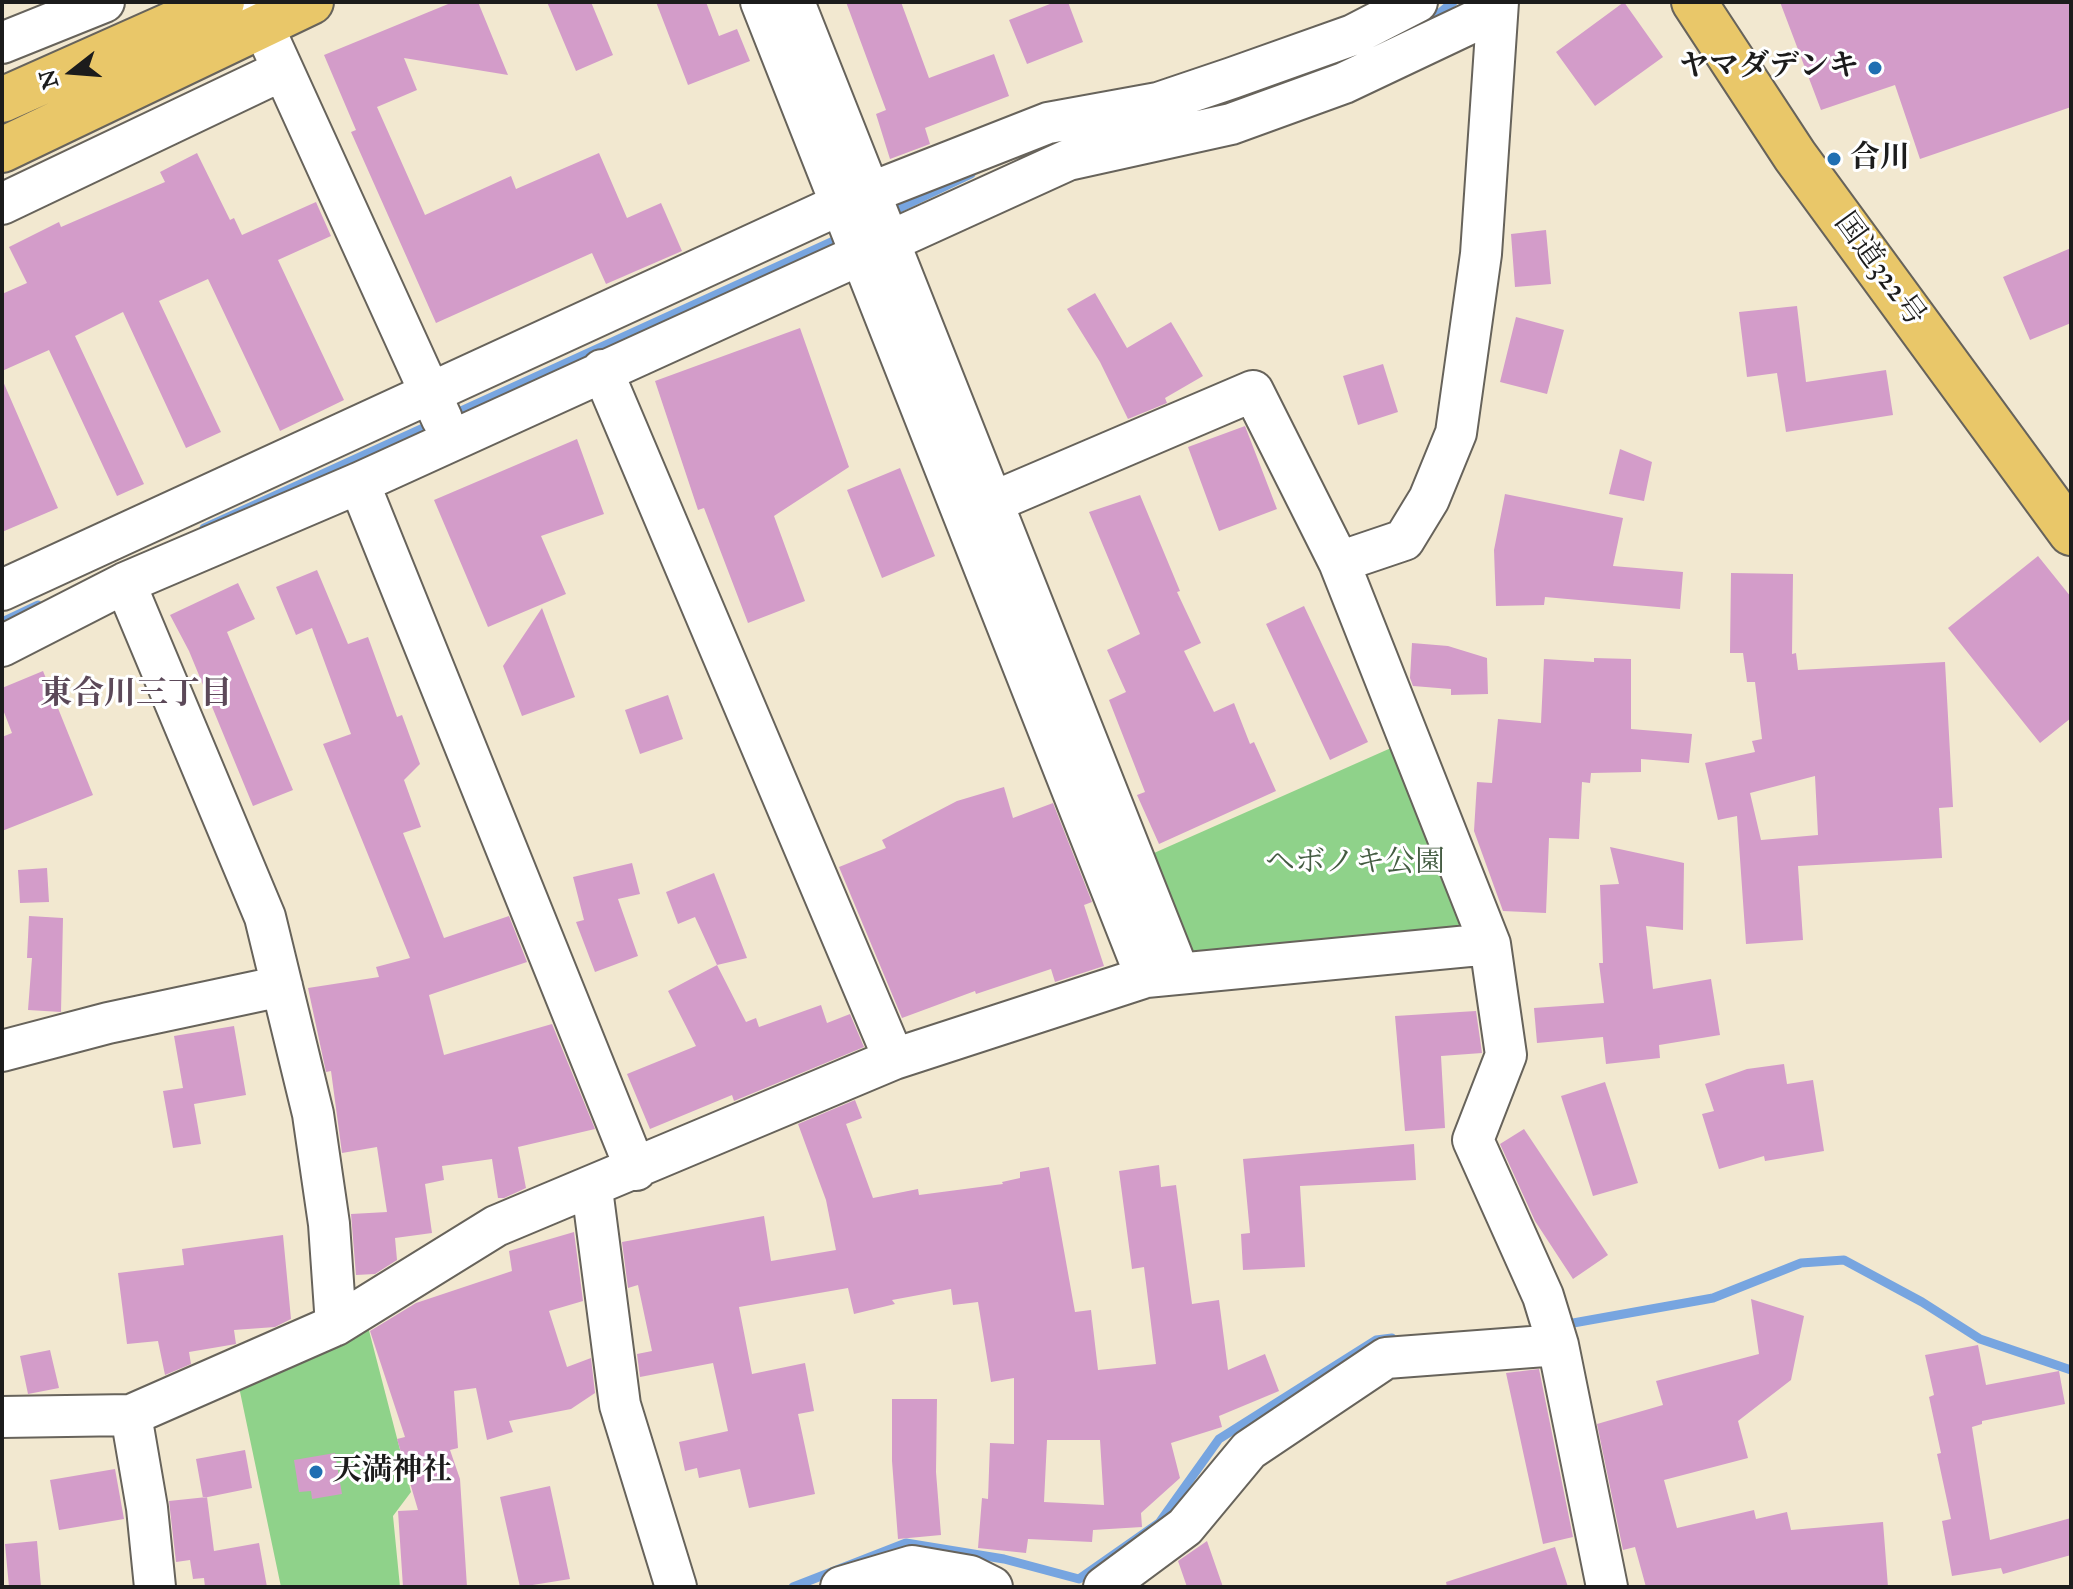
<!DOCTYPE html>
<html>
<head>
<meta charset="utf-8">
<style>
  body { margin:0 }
  #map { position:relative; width:2073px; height:1589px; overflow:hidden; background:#f2e8d0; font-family:"IM FELL Great Primer",serif }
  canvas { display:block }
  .frame { position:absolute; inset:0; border:4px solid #1c1c1c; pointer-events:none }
  .north { position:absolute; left:32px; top:32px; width:80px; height:80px; -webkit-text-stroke:6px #fff; paint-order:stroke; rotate:253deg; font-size:22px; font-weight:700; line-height:32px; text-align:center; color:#1c1c1c }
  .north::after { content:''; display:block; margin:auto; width:28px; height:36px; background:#1c1c1c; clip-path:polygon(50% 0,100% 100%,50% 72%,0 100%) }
</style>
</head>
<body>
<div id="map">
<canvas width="2073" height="1589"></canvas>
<div class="frame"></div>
<div class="north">N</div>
</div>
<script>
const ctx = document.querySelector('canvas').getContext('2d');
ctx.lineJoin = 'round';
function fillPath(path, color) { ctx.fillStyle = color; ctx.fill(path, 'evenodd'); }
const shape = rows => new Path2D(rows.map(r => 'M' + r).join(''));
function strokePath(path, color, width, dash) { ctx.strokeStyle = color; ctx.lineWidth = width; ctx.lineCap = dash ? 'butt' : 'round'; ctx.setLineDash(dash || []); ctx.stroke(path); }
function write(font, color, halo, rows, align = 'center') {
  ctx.font = font + ' "IM FELL Great Primer","Noto Serif JP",serif'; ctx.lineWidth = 6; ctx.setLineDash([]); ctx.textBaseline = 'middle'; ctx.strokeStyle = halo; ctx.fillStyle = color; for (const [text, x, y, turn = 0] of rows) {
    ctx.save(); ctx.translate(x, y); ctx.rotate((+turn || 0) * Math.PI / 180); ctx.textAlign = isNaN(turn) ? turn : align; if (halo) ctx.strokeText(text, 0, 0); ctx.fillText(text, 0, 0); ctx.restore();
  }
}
fillPath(shape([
  [1409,740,1490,944,1160,974,1127,865],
  [366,1319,411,1492,393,1516,400,1587,281,1587,235,1368]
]), '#8fd28a');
strokePath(shape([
  [1387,39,1429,22,1453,2],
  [887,214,971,174],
  [452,415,842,237],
  [204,528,434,423],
  [2,622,38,605],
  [1562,1325,1713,1298,1801,1263,1844,1260,1922,1302,1980,1339,2071,1370],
  [793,1587,906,1543,1004,1559,1079,1579,1159,1523,1219,1439,1376,1340,1392,1338]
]), '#77a5e0', 9);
fillPath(shape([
  [453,2,478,2,508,75,404,58,417,90,377,107,425,215,511,176,516,189,599,153,627,218,661,203,682,251,606,284,592,253,436,323,351,132,356,130,324,55],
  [547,2,591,2,613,55,576,71],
  [656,2,706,2,719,36,737,29,750,61,688,85],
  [846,2,901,2,929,78,994,54,1009,96,925,128,930,144,890,159,876,114,886,110],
  [1055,2,1068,2,1083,42,1027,64,1009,20],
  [1624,2,1663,57,1595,106,1556,52],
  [1780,2,2071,2,2071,107,1920,159,1895,85,1821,110],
  [197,153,230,220,234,218,242,235,316,202,331,236,278,260,344,400,280,431,208,279,159,301,221,432,186,448,123,312,75,336,144,484,117,496,49,350,2,371,2,294,27,283,9,247,59,222,61,227,165,182,160,172],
  [1546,230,1551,284,1515,287,1511,234],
  [2071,248,2071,323,2030,340,2003,277],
  [1095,293,1127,348,1171,322,1203,376,1165,398,1167,403,1128,419,1100,362,1067,309],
  [1797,306,1806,382,1886,370,1893,415,1786,432,1777,373,1747,377,1739,312],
  [1516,317,1564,330,1547,394,1500,382],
  [800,328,849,467,774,516,805,601,748,623,704,508,698,510,655,381],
  [1383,364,1398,412,1358,425,1343,376],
  [2,379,58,508,2,532],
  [1245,426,1277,509,1219,531,1188,447],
  [577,439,604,514,541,536,566,594,488,627,434,500],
  [1620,449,1652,462,1644,501,1609,494],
  [900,468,935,556,882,578,847,490],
  [1505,494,1623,518,1613,566,1683,572,1680,609,1545,597,1544,605,1496,606,1494,550],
  [1140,495,1180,591,1177,592,1201,643,1184,651,1214,712,1234,703,1250,744,1254,742,1276,791,1159,844,1137,795,1145,792,1109,700,1126,692,1107,650,1140,634,1089,512],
  [2038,556,2071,597,2071,718,2040,743,1948,628],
  [317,570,348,644,368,637,397,717,402,715,420,764,404,780,421,827,403,833,444,938,509,916,527,962,429,995,444,1055,552,1024,595,1129,518,1147,526,1188,504,1198,498,1198,492,1159,442,1166,444,1180,425,1184,432,1233,395,1238,397,1260,375,1274,356,1275,351,1214,387,1212,377,1147,342,1153,331,1071,326,1072,308,988,379,977,376,967,410,958,323,744,351,734,312,628,296,635,276,587],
  [1731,573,1793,574,1792,654,1796,653,1798,670,1945,662,1953,807,1939,808,1942,858,1798,866,1803,940,1746,944,1737,816,1718,820,1705,763,1755,752,1752,741,1762,739,1755,682,1747,682,1743,653,1730,653],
  [1815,776,1818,835,1761,840,1750,793],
  [238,583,255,619,227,632,293,790,253,806,189,651,170,615],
  [1304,606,1368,742,1330,760,1266,624],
  [542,608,575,697,522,716,503,666],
  [1412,643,1448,646,1487,658,1488,694,1451,695,1451,689,1413,686,1410,678],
  [1594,658,1631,659,1631,729,1692,734,1689,763,1641,759,1641,772,1591,773,1590,783,1582,782,1579,839,1549,838,1546,913,1503,911,1474,831,1477,782,1492,783,1498,719,1541,723,1544,659,1594,662],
  [43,671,93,795,2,831,2,737,12,733,2,707,2,688],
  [668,695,683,739,640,754,625,710],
  [1004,787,1013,818,1053,803,1092,902,1084,905,1104,966,1055,982,1051,969,976,994,975,991,902,1018,839,867,886,848,882,840,957,801],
  [1610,847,1684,863,1683,930,1646,926,1653,989,1711,979,1720,1035,1659,1045,1660,1058,1606,1064,1603,1037,1537,1043,1534,1008,1604,1003,1599,963,1603,963,1600,885,1619,884],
  [632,863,640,894,618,899,638,956,595,972,576,922,584,920,573,877],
  [47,868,49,902,20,903,18,870],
  [714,873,747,958,717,965,695,917,678,924,666,892],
  [29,916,63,918,61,1012,28,1010,32,958,27,958],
  [717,965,746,1022,756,1018,759,1027,821,1005,827,1023,850,1014,864,1047,734,1101,732,1095,650,1129,627,1074,696,1046,668,991],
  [1476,1011,1482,1053,1441,1056,1445,1128,1405,1131,1395,1016],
  [234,1026,246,1095,194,1104,201,1144,173,1148,163,1091,183,1088,174,1036],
  [1784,1064,1787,1084,1813,1080,1824,1151,1765,1161,1764,1156,1719,1169,1702,1114,1714,1111,1705,1084,1747,1069],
  [1605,1082,1638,1183,1593,1196,1561,1096],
  [855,1100,862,1118,846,1124,873,1198,918,1189,919,1195,1003,1184,1002,1182,1020,1178,1020,1172,1049,1167,1075,1312,1091,1310,1098,1370,1156,1364,1144,1267,1132,1269,1119,1171,1159,1165,1161,1187,1176,1185,1192,1304,1219,1300,1228,1370,1265,1354,1279,1391,1219,1416,1222,1427,1171,1443,1180,1478,1141,1513,1142,1527,1093,1530,1092,1542,1028,1539,1026,1553,978,1548,982,1498,988,1499,990,1443,1014,1444,1014,1378,991,1382,978,1302,953,1305,951,1289,892,1300,895,1304,854,1314,848,1288,739,1307,752,1374,805,1363,814,1411,798,1414,815,1494,749,1508,740,1469,699,1478,697,1468,685,1471,679,1442,728,1431,713,1363,640,1377,637,1354,652,1351,638,1285,628,1288,622,1242,764,1216,771,1261,836,1250,826,1200,798,1124],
  [1047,1440,1100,1440,1104,1505,1044,1502],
  [1524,1129,1608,1255,1573,1279,1535,1221,1500,1144],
  [1414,1144,1416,1180,1300,1186,1305,1267,1243,1270,1241,1234,1250,1233,1243,1159],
  [574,1232,583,1301,549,1311,567,1367,591,1358,595,1393,571,1409,509,1421,513,1432,487,1440,476,1388,454,1391,458,1448,450,1450,460,1479,467,1587,403,1587,398,1511,418,1510,397,1439,405,1437,370,1331,416,1303,512,1271,509,1251],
  [283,1235,291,1319,275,1327,234,1330,236,1344,189,1352,191,1364,165,1375,158,1341,127,1344,118,1273,184,1265,182,1249],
  [1751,1299,1804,1316,1791,1380,1738,1421,1748,1458,1664,1480,1677,1528,1754,1510,1756,1519,1787,1512,1791,1530,1883,1522,1888,1587,1646,1587,1635,1547,1623,1550,1597,1424,1663,1405,1656,1381,1759,1354],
  [1978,1345,1986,1385,2059,1371,2065,1404,1982,1421,1982,1424,1972,1427,1990,1540,2071,1518,2071,1555,2003,1574,2001,1568,1952,1576,1942,1521,1951,1519,1937,1454,1941,1453,1929,1397,1934,1395,1925,1355],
  [50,1350,59,1388,28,1394,20,1356],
  [1539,1369,1573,1537,1543,1544,1506,1373],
  [892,1399,937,1399,936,1472,941,1535,898,1539,892,1461],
  [245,1450,252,1488,203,1498,196,1459],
  [335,1453,342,1494,312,1499,311,1491,299,1492,294,1460],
  [115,1469,124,1519,59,1530,50,1480],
  [550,1486,570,1579,520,1587,500,1497],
  [207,1497,214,1551,259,1543,267,1587,205,1587,204,1578,193,1579,190,1560,176,1562,169,1501],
  [37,1541,41,1587,9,1587,5,1544],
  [1207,1541,1223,1587,1187,1587,1178,1561],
  [1555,1547,1568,1587,1447,1587,1446,1582]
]), '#d39cc9');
const minor = shape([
  [252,2,442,419],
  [761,2,1146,977],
  [794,2,1179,973],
  [2,43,104,2],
  [2,204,283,70],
  [602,370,894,1059],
  [359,483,636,1170],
  [965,514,1253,391,1339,562,1490,944,1506,1055,1473,1140,1543,1296,1558,1345,1607,1587],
  [1339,562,1404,540,1429,499,1456,433,1481,254,1498,2],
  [125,583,265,917,313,1114,329,1224,336,1325],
  [2,590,839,205,1048,123,1158,103,1232,78,1353,35,1417,2],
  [2,646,125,583,359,483,1068,160,1231,124,1344,83,1496,11],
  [2,1051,108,1023,282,986],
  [592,1189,620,1405,676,1587],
  [131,1415,147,1508,155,1587],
  [2,1417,131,1415,336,1325,496,1226,894,1059,1146,977,1490,944],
  [841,1587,912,1566,970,1576,992,1587],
  [1104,1587,1185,1527,1249,1450,1386,1358,1558,1345]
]);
const highway = shape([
  [1694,2,1795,156,2071,533],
  [2,100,222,2],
  [2,150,311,2]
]);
strokePath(minor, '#67635b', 44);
strokePath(highway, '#67635b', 48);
strokePath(minor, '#fff', 40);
strokePath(highway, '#e9c769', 44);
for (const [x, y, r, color] of [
  [1875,68,8,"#1f6fb2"],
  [1834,159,8,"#1f6fb2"],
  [316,1472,8,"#1f6fb2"]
]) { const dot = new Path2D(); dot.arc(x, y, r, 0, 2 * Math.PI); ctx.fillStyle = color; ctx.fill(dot); strokePath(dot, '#fff', 3); }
write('bold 30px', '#1c1c1c', '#fff', [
  ["ヤマダデンキ",1859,68,"right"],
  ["合川",1850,159],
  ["天満神社",332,1472]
], 'left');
write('30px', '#1c1c1c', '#fff', [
  ["国道322号",1879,270,54]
]);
write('30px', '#445c42', '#fff', [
  ["ヘボノキ公園",1355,864]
]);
write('bold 32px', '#5c4959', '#fff', [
  ["東合川三丁目",136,695]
]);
</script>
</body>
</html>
